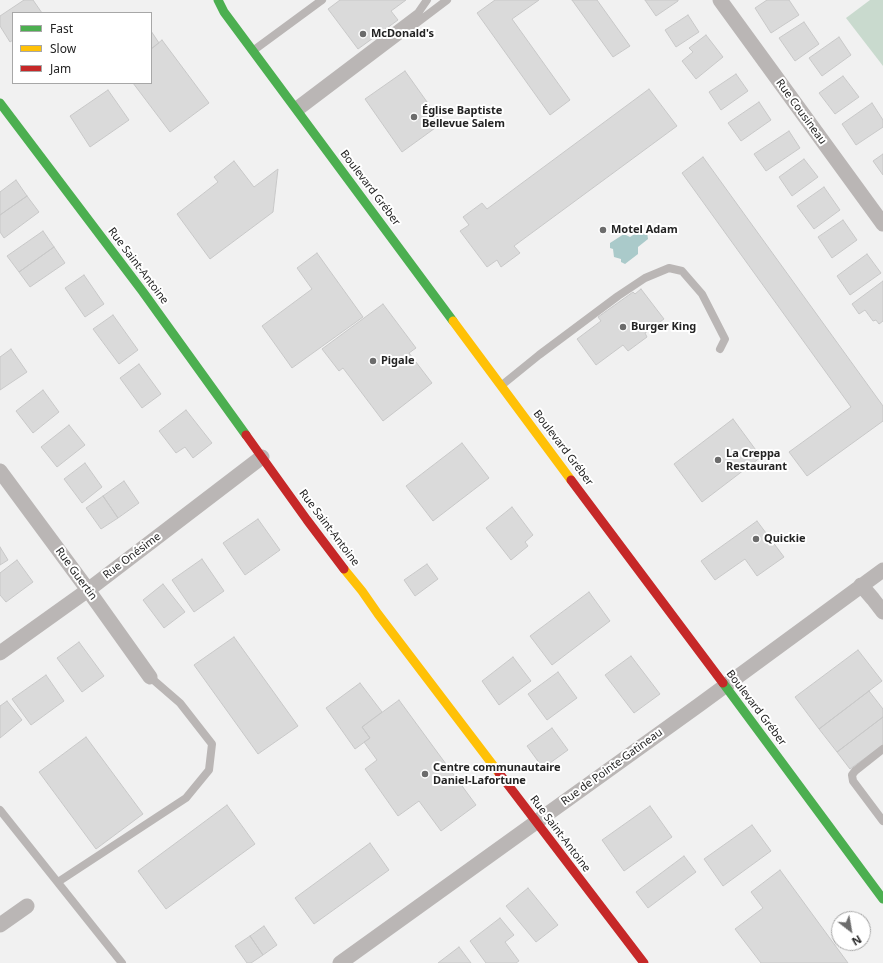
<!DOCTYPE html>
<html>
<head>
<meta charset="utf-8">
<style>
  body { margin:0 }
  #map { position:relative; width:883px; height:963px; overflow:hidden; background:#f1f1f1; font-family:"Noto Sans",sans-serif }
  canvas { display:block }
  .legend { position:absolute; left:12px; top:12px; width:140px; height:72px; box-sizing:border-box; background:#fff; border:1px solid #a7a7a7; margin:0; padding:5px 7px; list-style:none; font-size:12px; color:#242424 }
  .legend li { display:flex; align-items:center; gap:8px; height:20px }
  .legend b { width:20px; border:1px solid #a7a7a7 }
  .north { position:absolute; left:831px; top:911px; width:40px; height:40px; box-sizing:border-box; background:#fff; border:1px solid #a7a7a7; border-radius:50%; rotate:149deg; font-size:11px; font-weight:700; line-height:16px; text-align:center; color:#242424 }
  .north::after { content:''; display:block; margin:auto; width:14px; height:18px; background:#6c6c6c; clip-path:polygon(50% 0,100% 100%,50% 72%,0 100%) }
</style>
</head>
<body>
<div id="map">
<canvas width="883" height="963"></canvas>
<ul class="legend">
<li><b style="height:5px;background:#4caf50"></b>Fast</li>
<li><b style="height:5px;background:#ffc107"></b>Slow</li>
<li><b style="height:5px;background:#c62828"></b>Jam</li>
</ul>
<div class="north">N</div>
</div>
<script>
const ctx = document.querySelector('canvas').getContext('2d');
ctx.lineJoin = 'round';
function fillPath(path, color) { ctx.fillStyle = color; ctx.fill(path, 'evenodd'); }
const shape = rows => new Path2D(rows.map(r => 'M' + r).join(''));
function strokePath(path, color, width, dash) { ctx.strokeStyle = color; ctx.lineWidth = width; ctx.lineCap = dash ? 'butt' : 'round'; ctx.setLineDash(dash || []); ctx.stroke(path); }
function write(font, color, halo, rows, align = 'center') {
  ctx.font = font + ' "Noto Sans",sans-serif'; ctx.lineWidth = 4; ctx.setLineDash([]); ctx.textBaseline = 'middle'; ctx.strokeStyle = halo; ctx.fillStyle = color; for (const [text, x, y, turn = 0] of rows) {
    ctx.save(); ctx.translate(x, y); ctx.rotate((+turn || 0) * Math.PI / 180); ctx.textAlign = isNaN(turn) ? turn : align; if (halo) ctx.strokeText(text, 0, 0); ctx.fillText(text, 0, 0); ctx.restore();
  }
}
fillPath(shape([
  [870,0,883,0,883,66,846,18]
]), '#c9dace');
fillPath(shape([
  [641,230,647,232,648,239,638,247,638,254,625,264,621,262,621,259,614,257,613,249,610,248,610,243,624,234,630,237]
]), '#aacaca');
const building = shape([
  [24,0,33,0,42,13,13,13,13,40,10,42,0,26,0,16,24,0],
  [340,0,406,0,391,11,398,20,358,49,328,9,340,0],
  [495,0,539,0,512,19,570,100,550,115,477,13,495,0],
  [572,0,597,0,630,46,613,57,572,0],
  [645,0,678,0,678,1,656,16,645,0],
  [767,0,789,0,799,15,771,33,755,8,767,0],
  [688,15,699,32,676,47,665,30,688,15],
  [804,22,819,44,795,61,779,38,804,22],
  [151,31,159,43,151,49,151,31],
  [706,35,723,57,696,79,682,61,693,52,689,48,706,35],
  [839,37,851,55,822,76,809,58,839,37],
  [162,40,209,103,170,132,133,83,151,83,151,49,162,40],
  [405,71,442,123,402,152,365,99,405,71],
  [736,74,748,91,721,110,709,92,736,74],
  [843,76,859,97,835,114,819,93,843,76],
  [649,89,677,126,514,246,520,253,501,267,497,260,487,267,460,231,469,225,463,217,482,203,487,209,649,89],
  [108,90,129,120,90,147,70,116,108,90],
  [759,102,771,120,741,141,728,123,759,102],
  [872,103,883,120,883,127,856,145,842,124,872,103],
  [789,131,800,148,766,171,754,154,789,131],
  [883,154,883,175,873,161,883,154],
  [703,157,883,406,883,421,807,476,789,452,851,407,682,173,703,157],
  [804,159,818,177,792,196,779,177,804,159],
  [234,161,254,187,278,169,273,212,210,259,177,214,218,182,214,177,234,161],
  [16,180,27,196,0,215,0,192,16,180],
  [824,187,840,210,814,229,797,206,824,187],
  [27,196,39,212,4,238,0,232,0,215,27,196],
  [843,220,857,240,832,258,818,237,843,220],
  [43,231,54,247,19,272,7,256,43,231],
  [54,247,65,263,30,287,19,272,54,247],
  [317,253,363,317,292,368,262,326,312,289,297,268,317,253],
  [867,254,881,273,850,295,837,276,867,254],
  [84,275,104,304,85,317,65,288,84,275],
  [883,281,883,321,879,324,876,320,873,321,865,310,859,314,852,304,883,281],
  [641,289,664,319,645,333,647,337,628,351,623,345,596,365,577,339,601,321,598,317,633,292,635,294,641,289],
  [383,304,416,348,409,353,432,383,383,421,343,368,339,371,322,349,383,304],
  [113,315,138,350,119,364,93,329,113,315],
  [11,349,27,372,0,390,0,357,11,349],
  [139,364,161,394,142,408,120,378,139,364],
  [43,390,59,412,33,433,16,411,43,390],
  [186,410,212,443,193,458,185,447,176,453,159,431,186,410],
  [733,419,761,457,702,502,674,464,733,419],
  [69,425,85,445,57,467,41,447,69,425],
  [462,443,489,478,433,521,406,486,462,443],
  [85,463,102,487,82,503,64,479,85,463],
  [124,481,139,503,118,518,103,496,124,481],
  [103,496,118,518,101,529,86,508,103,496],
  [512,507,533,535,525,542,528,546,511,560,486,528,512,507],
  [258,519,280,550,245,575,223,543,258,519],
  [757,521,784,557,757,576,745,559,715,580,701,561,757,521],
  [0,547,8,560,0,565,0,547],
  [202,559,224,591,194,612,172,580,202,559],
  [17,560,33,582,6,602,0,595,0,573,17,560],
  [427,564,438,579,415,596,404,580,427,564],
  [163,584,185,612,164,628,143,600,163,584],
  [589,592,610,621,552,665,530,636,589,592],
  [234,637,298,726,258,754,194,665,234,637],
  [79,642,104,676,82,692,57,658,79,642],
  [858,650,882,681,819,729,795,697,858,650],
  [631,656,660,694,634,713,605,675,631,656],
  [513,657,531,681,499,705,482,681,513,657],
  [558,672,577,698,547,720,528,694,558,672],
  [46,675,64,701,31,725,12,699,46,675],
  [360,683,382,712,362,727,370,738,355,749,326,708,360,683],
  [869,691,883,709,883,717,837,752,819,729,869,691],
  [399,700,476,805,441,831,419,801,398,816,365,769,377,760,364,742,370,738,362,727,399,700],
  [7,701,22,720,0,738,0,706,7,701],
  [883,717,883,745,850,769,837,752,883,717],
  [552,728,568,750,543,768,527,746,552,728],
  [86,737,143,814,96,849,39,772,86,737],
  [227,805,255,844,166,909,138,871,227,805],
  [650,806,672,837,624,871,602,840,650,806],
  [752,825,771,851,723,886,704,859,752,825],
  [370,843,389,870,314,924,295,898,370,843],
  [684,856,696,872,648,908,636,892,684,856],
  [780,870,848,963,761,963,735,929,763,908,751,892,780,870],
  [528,888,558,925,536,942,506,906,528,888],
  [500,918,514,935,505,942,519,961,516,963,486,963,470,941,500,918],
  [264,926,277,945,263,955,250,936,264,926],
  [250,936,263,955,251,963,247,963,235,946,250,936],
  [459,947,471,963,438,963,459,947]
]);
fillPath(building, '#dadada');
strokePath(building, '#c8c8c8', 1);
strokePath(shape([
  [254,50,322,0],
  [295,106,418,13,427,0],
  [299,112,447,0],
  [502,385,539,355,618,296,645,278,669,268,682,271,702,294,725,339,720,349],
  [883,749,855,771,852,775,853,781,883,821],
  [0,810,122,963],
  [58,882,186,798,209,770,212,744,180,703,150,677]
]), '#bab6b5', 8);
strokePath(shape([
  [720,0,883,224],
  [0,471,88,590,150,677],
  [861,585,873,599,883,612],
  [0,653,88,590,262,457],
  [0,925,27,906],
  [340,963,699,705,883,570]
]), '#bab6b5', 15);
strokePath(shape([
  [218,0,224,12,453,321],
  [0,103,143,292,246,435],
  [723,683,883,899]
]), '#4caf50', 9);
strokePath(shape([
  [453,321,571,480],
  [344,569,362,591,378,614,499,773]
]), '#ffc107', 9);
strokePath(shape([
  [246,435,307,520,344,569],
  [571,480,723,683],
  [499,773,644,963]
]), '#c62828', 9);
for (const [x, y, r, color] of [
  [363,34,4,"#6c6c6c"],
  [414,117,4,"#6c6c6c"],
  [603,230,4,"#6c6c6c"],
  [623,327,4,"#6c6c6c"],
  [373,361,4,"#6c6c6c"],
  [718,460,4,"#6c6c6c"],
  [756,539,4,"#6c6c6c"],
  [425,774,4,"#6c6c6c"]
]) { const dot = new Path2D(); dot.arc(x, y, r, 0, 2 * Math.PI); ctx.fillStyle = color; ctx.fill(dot); strokePath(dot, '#fff', 1.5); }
write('bold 11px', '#242424', '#fff', [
  ["McDonald's",371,34],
  ["Église Baptiste",422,111],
  ["Bellevue Salem",422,124],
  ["Motel Adam",611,230],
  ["Burger King",631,327],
  ["Pigale",381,361],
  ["La Creppa",726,454],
  ["Restaurant",726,467],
  ["Quickie",764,539],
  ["Centre communautaire",433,768],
  ["Daniel-Lafortune",433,781]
], 'left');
write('11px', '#242424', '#fff', [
  ["Rue Cousineau",801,112,54],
  ["Boulevard Gréber",370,188,53],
  ["Rue Saint-Antoine",138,266,53],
  ["Boulevard Gréber",563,448,53],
  ["Rue Saint-Antoine",329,528,53],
  ["Rue Onésime",132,556,-37],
  ["Rue Guertin",76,574,54],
  ["Boulevard Gréber",756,708,53],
  ["Rue de Pointe-Gatineau",612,767,-36],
  ["Rue Saint-Antoine",560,834,53]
]);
</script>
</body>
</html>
